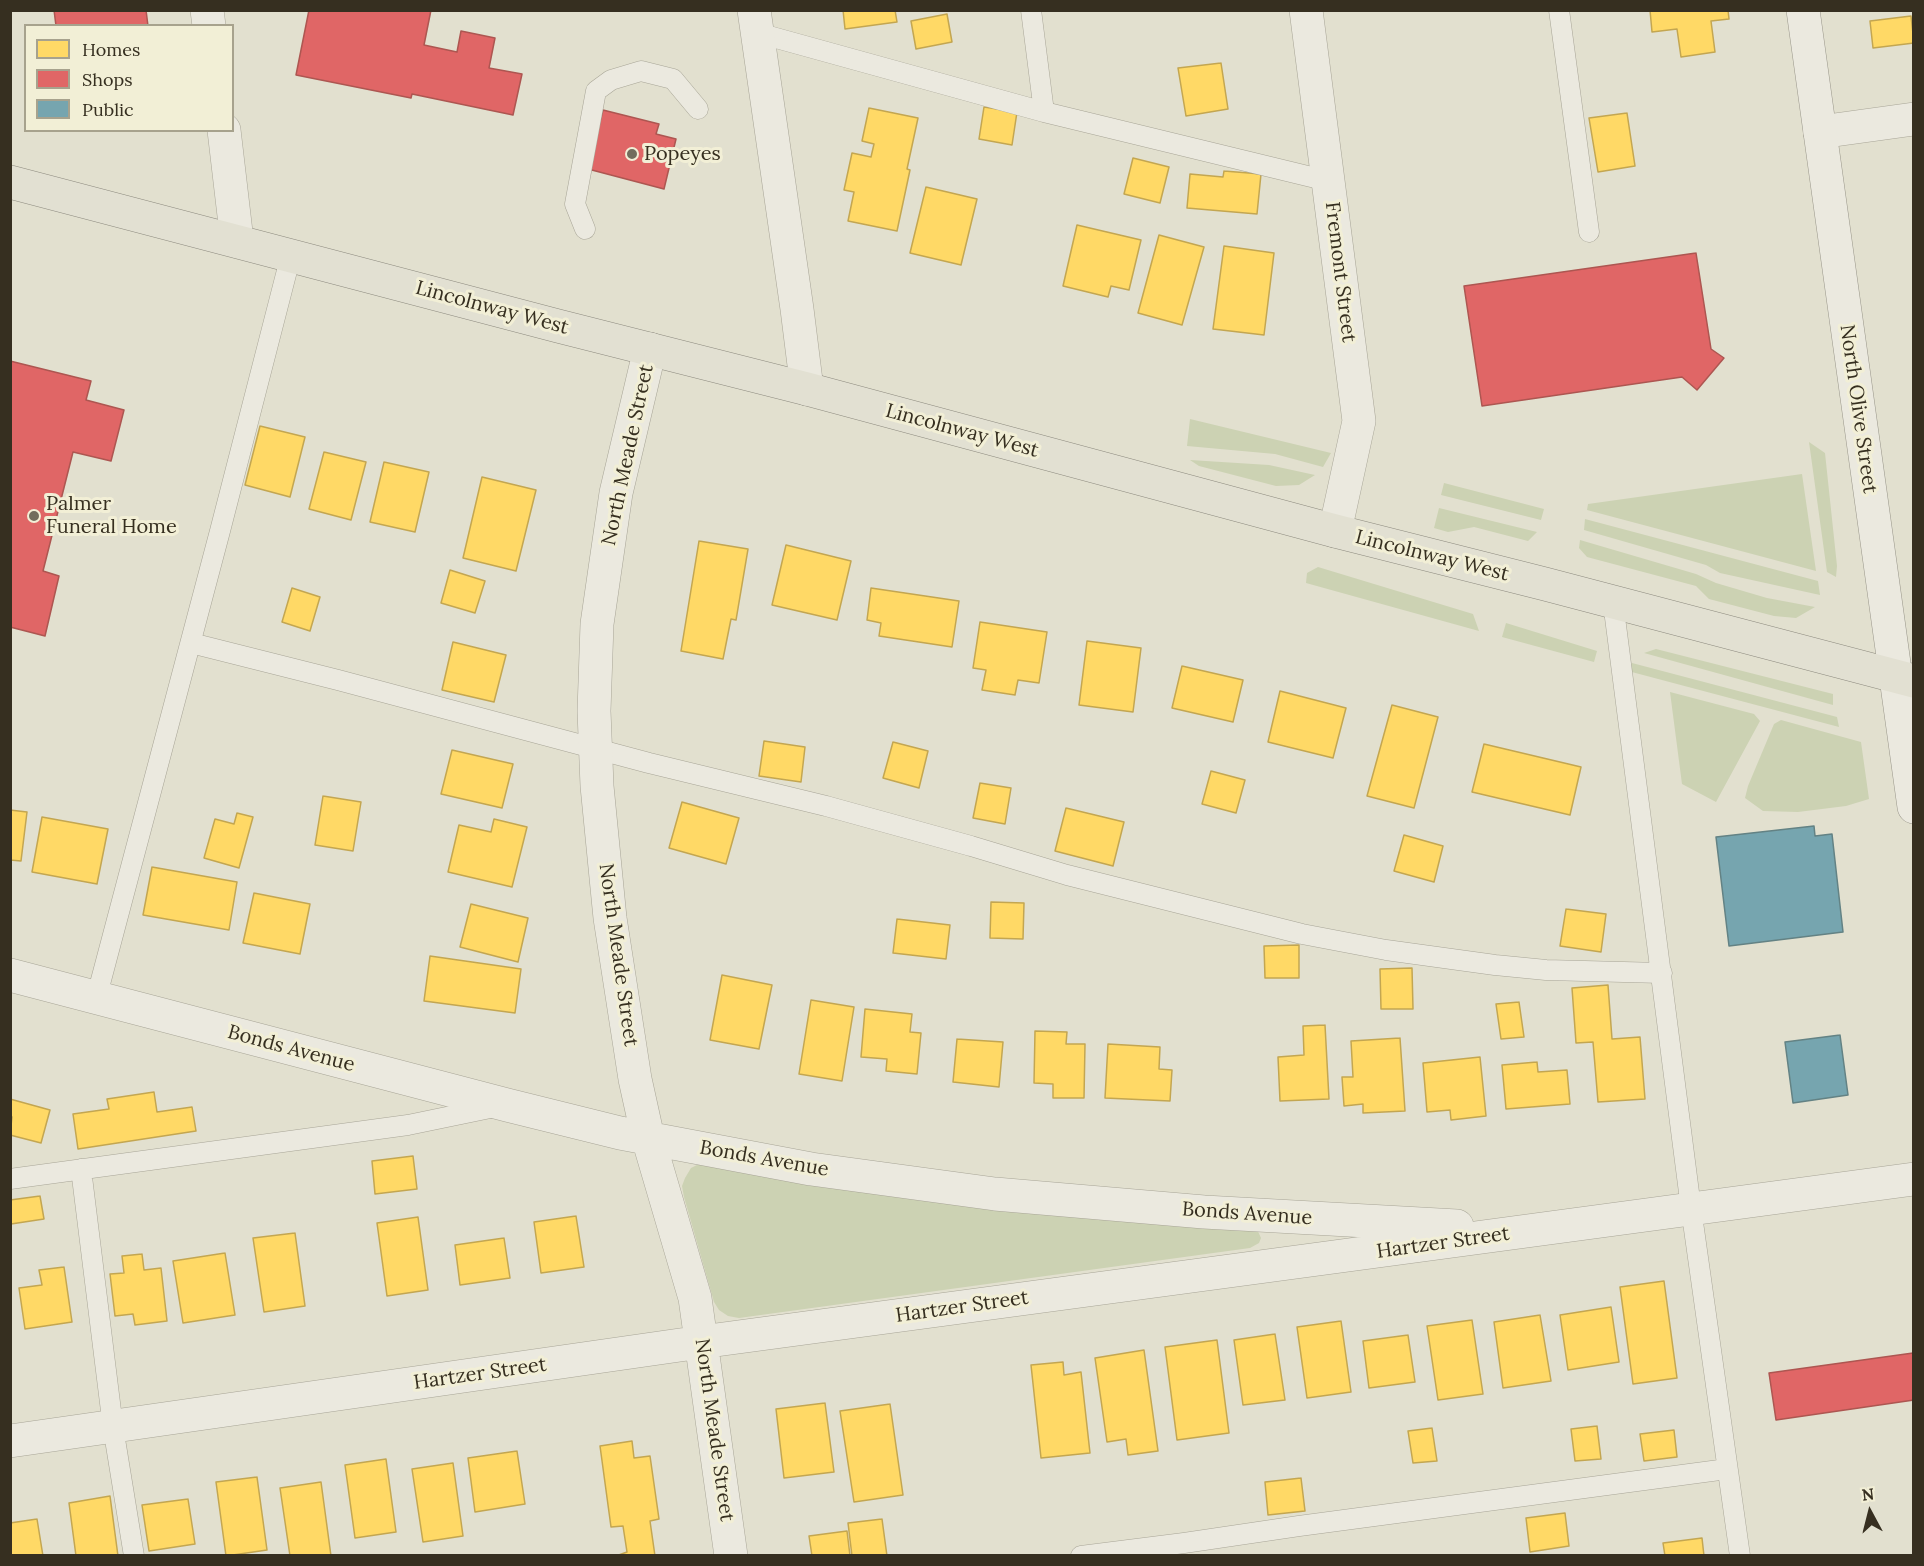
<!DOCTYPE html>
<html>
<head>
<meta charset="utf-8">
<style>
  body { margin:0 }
  #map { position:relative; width:1924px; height:1566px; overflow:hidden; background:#e2e0cf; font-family:Lora,serif }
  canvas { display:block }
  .frame { position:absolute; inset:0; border:12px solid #362f20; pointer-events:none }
  .legend { position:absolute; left:24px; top:24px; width:210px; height:108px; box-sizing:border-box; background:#f2efd6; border:2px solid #a7a28d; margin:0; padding:8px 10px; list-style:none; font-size:18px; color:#362f20 }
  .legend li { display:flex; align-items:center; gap:12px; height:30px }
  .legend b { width:30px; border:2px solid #a7a28d }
  .north { position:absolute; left:1840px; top:1482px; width:60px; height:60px; -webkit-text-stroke:4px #f2efd6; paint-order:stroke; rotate:353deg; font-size:16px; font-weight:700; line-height:24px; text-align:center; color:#362f20 }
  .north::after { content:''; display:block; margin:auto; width:21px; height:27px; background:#362f20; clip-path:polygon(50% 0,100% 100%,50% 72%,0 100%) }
</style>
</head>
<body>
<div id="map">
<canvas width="1924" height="1566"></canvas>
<div class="frame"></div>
<ul class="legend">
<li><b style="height:16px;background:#ffd966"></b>Homes</li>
<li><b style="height:16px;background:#e06666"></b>Shops</li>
<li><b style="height:16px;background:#76a5af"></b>Public</li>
</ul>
<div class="north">N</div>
</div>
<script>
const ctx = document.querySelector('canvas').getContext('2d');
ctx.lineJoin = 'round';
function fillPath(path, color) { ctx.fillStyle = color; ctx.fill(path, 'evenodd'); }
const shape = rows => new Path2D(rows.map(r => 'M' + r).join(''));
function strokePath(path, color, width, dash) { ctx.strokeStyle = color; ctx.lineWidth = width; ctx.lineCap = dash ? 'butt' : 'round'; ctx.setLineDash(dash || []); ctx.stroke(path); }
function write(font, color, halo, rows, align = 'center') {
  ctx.font = font + ' Lora,serif'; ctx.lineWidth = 6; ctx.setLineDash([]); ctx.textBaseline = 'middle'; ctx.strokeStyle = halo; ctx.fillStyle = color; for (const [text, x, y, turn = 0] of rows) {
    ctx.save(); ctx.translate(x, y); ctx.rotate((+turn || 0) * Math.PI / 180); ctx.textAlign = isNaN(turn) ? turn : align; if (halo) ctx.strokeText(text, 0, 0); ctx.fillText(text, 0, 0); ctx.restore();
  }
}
fillPath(shape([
  [1190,419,1331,453,1323,467,1275,454,1187,446],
  [1809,442,1825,453,1837,566,1836,577,1827,572],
  [1190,460,1269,465,1315,475,1299,485,1276,486,1199,466],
  [1802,474,1816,571,1587,510,1588,504],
  [1444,483,1544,509,1541,520,1441,495],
  [1439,508,1537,532,1528,541,1474,527,1448,532,1434,528],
  [1585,519,1818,581,1820,595,1720,573,1706,565,1584,530],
  [1580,540,1696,574,1716,583,1767,598,1815,607,1796,618,1774,616,1709,599,1696,586,1587,557,1579,548],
  [1318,567,1473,614,1479,631,1306,583,1307,573],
  [1506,623,1597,651,1594,662,1502,637],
  [1656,649,1833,694,1833,705,1644,653],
  [1632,663,1837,717,1839,727,1628,671],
  [1670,692,1754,714,1760,721,1716,802,1682,784],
  [1781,720,1861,742,1869,799,1846,806,1798,812,1763,811,1745,798,1748,786,1774,724],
  [699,1164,1256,1227,1261,1238,1259,1243,1250,1248,739,1318,728,1316,719,1310,714,1302,684,1197,682,1186,685,1178,691,1168]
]), '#ccd2b3');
const homes = shape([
  [843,10,895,10,897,22,845,29,843,10],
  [1650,10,1728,10,1729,19,1711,21,1715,52,1681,57,1677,29,1652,32,1650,10],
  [947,14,952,42,916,49,911,21,947,14],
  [1911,16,1914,43,1873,48,1870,21,1911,16],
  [1221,63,1228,109,1186,116,1178,68,1221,63],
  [984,107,1017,112,1012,145,979,139,984,107],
  [869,108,918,118,907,169,910,170,897,231,848,221,854,192,844,190,852,153,871,157,874,144,862,141,869,108],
  [1627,113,1635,166,1598,172,1589,118,1627,113],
  [1133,158,1169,167,1160,203,1124,194,1133,158],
  [1224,171,1261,174,1257,214,1187,208,1190,174,1223,177,1224,171],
  [926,187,977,199,961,265,910,253,926,187],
  [1077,225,1141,240,1129,290,1111,286,1108,297,1063,286,1077,225],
  [1159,235,1204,247,1182,325,1138,313,1159,235],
  [1224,246,1274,253,1264,335,1213,329,1224,246],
  [260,426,305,437,290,497,245,485,260,426],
  [324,452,366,462,351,520,309,509,324,452],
  [384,462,429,472,415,532,370,522,384,462],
  [482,477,536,490,516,571,463,558,482,477],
  [699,541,748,549,736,620,731,619,723,659,681,651,699,541],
  [786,545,851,561,837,620,772,605,786,545],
  [450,570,485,581,475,613,441,603,450,570],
  [292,588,320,597,310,631,282,622,292,588],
  [871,588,959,601,952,647,879,636,881,623,867,620,871,588],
  [980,622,1047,632,1039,683,1018,680,1015,695,982,690,986,670,973,668,980,622],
  [1087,641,1141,648,1133,712,1079,705,1087,641],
  [453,642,506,655,494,702,442,690,453,642],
  [1182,666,1243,680,1233,722,1172,708,1182,666],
  [1280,691,1346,708,1333,758,1268,742,1280,691],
  [1392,705,1438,717,1414,808,1367,796,1392,705],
  [764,741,805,747,801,782,759,776,764,741],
  [893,742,928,751,919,788,883,778,893,742],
  [1484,744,1581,767,1570,815,1472,792,1484,744],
  [452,750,513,764,502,808,441,794,452,750],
  [1211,771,1245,780,1236,813,1202,804,1211,771],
  [980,783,1011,788,1005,824,973,818,980,783],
  [323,796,361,802,353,851,315,845,323,796],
  [682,802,739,818,726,864,669,848,682,802],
  [1066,808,1124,822,1113,866,1055,851,1066,808],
  [10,810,27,812,21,861,10,860,10,810],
  [237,813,253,817,239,868,204,858,215,819,234,824,237,813],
  [42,817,108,829,97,884,32,872,42,817],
  [494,819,527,827,512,887,448,872,459,825,491,832,494,819],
  [1404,835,1443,846,1434,882,1394,871,1404,835],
  [152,867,237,882,229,930,143,915,152,867],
  [254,893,310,904,300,954,243,943,254,893],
  [991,902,1024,903,1023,939,990,938,991,902],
  [471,904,528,918,518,962,460,947,471,904],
  [1566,909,1606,914,1601,952,1560,946,1566,909],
  [897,919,950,925,946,959,893,953,897,919],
  [1299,945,1299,978,1265,978,1264,946,1299,945],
  [430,956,521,969,515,1013,424,1001,430,956],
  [1412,968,1413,1009,1381,1009,1380,969,1412,968],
  [722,975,772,985,759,1049,710,1040,722,975],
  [1608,985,1612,1039,1640,1037,1645,1099,1598,1102,1593,1042,1576,1043,1572,988,1608,985],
  [811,1000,854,1007,842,1081,799,1074,811,1000],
  [1519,1002,1524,1037,1501,1039,1496,1004,1519,1002],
  [865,1009,912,1014,910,1032,921,1033,917,1074,886,1071,887,1059,861,1057,865,1009],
  [1325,1025,1329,1099,1280,1101,1278,1057,1304,1055,1303,1026,1325,1025],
  [1035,1031,1067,1032,1066,1044,1085,1044,1084,1098,1053,1098,1053,1084,1034,1083,1035,1031],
  [1400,1038,1405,1111,1363,1113,1363,1104,1344,1106,1342,1077,1353,1077,1351,1041,1400,1038],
  [957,1039,1003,1042,999,1087,953,1082,957,1039],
  [1108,1044,1160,1047,1159,1069,1172,1070,1170,1101,1105,1098,1108,1044],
  [1480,1057,1486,1116,1451,1120,1450,1110,1427,1112,1423,1063,1480,1057],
  [1537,1062,1538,1072,1567,1070,1570,1104,1506,1109,1502,1065,1537,1062],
  [154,1092,157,1112,192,1107,196,1131,78,1149,73,1114,109,1109,107,1099,154,1092],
  [10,1099,50,1110,41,1143,10,1135,12,1117,10,1116,10,1099],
  [413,1156,417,1189,375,1194,372,1161,413,1156],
  [40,1196,44,1219,11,1224,10,1200,40,1196],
  [576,1216,584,1267,541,1273,534,1222,576,1216],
  [418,1217,428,1290,387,1296,377,1223,418,1217],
  [295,1233,305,1306,264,1312,253,1238,295,1233],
  [504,1238,510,1278,460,1285,455,1245,504,1238],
  [225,1253,235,1315,183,1323,173,1261,225,1253],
  [142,1254,144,1270,161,1268,167,1321,135,1325,133,1314,115,1316,110,1274,124,1273,122,1256,142,1254],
  [64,1267,72,1322,25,1329,19,1288,42,1285,39,1270,64,1267],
  [1664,1281,1677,1378,1633,1384,1620,1287,1664,1281],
  [1611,1307,1619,1362,1568,1370,1560,1315,1611,1307],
  [1540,1315,1551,1381,1503,1388,1494,1322,1540,1315],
  [1472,1320,1483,1394,1438,1400,1427,1326,1472,1320],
  [1341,1321,1351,1392,1307,1398,1297,1327,1341,1321],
  [1275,1334,1285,1400,1243,1405,1234,1340,1275,1334],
  [1408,1335,1415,1382,1369,1388,1363,1341,1408,1335],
  [1217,1340,1229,1433,1177,1440,1165,1347,1217,1340],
  [1144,1350,1158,1451,1128,1455,1126,1439,1107,1442,1095,1358,1144,1350],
  [1063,1362,1064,1375,1081,1372,1090,1453,1041,1458,1031,1365,1063,1362],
  [825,1403,834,1472,784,1478,776,1409,825,1403],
  [890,1404,903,1495,854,1502,840,1411,890,1404],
  [1597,1426,1601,1459,1575,1461,1571,1429,1597,1426],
  [1432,1428,1437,1461,1413,1463,1408,1431,1432,1428],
  [1674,1430,1677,1457,1644,1461,1640,1434,1674,1430],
  [632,1441,634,1458,650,1456,659,1519,650,1521,655,1556,616,1556,627,1552,623,1526,611,1527,600,1446,632,1441],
  [517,1451,525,1504,475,1512,468,1458,517,1451],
  [386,1459,396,1532,355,1538,345,1465,386,1459],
  [453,1463,463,1536,423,1542,412,1469,453,1463],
  [257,1477,267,1550,226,1556,216,1482,257,1477],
  [1301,1478,1305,1511,1268,1515,1265,1482,1301,1478],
  [321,1482,331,1556,290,1556,280,1488,321,1482],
  [110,1496,118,1556,76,1556,69,1503,110,1496],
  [188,1499,195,1544,149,1551,142,1505,188,1499],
  [1565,1513,1569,1546,1530,1552,1526,1518,1565,1513],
  [37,1519,43,1556,10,1556,10,1523,37,1519],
  [882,1519,887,1556,852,1556,848,1523,882,1519],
  [847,1531,850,1556,812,1556,809,1536,847,1531],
  [1702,1538,1704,1556,1665,1556,1663,1543,1702,1538]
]);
fillPath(homes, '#ffd966');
strokePath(homes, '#c3a651', 1.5);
const shops = shape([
  [54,10,146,10,148,26,56,26,54,10],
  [309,10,431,10,424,45,457,52,461,31,495,38,489,68,522,74,513,115,412,94,411,98,296,75,309,10],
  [603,110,659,124,656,134,676,139,664,189,588,169,603,110],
  [1696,253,1711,349,1724,358,1697,390,1682,377,1482,406,1464,286,1696,253],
  [10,361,91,381,86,400,124,410,111,461,73,452,43,571,59,576,45,636,10,627,10,361],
  [1913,1353,1914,1400,1776,1420,1769,1373,1913,1353]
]);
fillPath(shops, '#e06666');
strokePath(shops, '#ad5651', 1.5);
const public = shape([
  [1814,826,1815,836,1832,834,1843,932,1729,946,1716,837,1814,826],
  [1840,1035,1848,1095,1793,1103,1785,1042,1840,1035]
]);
fillPath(public, '#76a5af');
strokePath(public, '#638284', 1.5);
const lane = shape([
  [1031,10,1044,112],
  [1559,10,1589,232],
  [758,33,1044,112,1328,181],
  [585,229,575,204,596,91,611,80,641,71,673,79,698,109],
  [1613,602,1691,1208,1740,1556],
  [191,643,338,680,649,763,826,806,971,846,1067,875,1302,934,1386,950,1495,965,1546,970,1662,973],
  [96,999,220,531,291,255],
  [81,1169,113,1427,134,1556],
  [10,1179,408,1125,495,1107],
  [1081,1556,1184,1543,1299,1526,1727,1469]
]);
const street = shape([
  [207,10,209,26],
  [754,10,797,309,807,389],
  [1306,10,1359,421,1335,531],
  [224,130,237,241],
  [1820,132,1914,119],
  [650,349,616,493,597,624,594,711,597,786,610,918,635,1079,648,1138,695,1298,731,1556],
  [10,975,507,1105,620,1133,811,1169,995,1194,1204,1212,1457,1226],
  [10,1441,701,1342,1914,1179]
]);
const secondary = shape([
  [1803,10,1914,807]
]);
const primary = shape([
  [10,182,558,326,807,389,1335,531,1545,584,1914,681]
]);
strokePath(lane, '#a8a597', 21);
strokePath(street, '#a8a597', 34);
strokePath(secondary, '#979488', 34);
strokePath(primary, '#8d8a7f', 34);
strokePath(lane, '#ebe9df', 20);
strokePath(street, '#ebe9df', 33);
strokePath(secondary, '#ebe9df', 33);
strokePath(primary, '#e2e0d2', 33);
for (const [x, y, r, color] of [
  [632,154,6,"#726d5d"],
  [34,516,6,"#726d5d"]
]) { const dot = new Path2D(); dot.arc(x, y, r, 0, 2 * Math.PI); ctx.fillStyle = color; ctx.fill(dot); strokePath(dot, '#f2efd6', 2); }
write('20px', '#362f20', '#f2efd6', [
  ["Popeyes",644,154],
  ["Palmer",46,504],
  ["Funeral Home",46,527]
], 'left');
write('20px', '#362f20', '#f2efd6', [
  ["Fremont Street",1340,272,83],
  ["Lincolnway West",492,308,15],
  ["North Olive Street",1858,409,82],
  ["Lincolnway West",962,431,15],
  ["North Meade Street",628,455,-78],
  ["Lincolnway West",1432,556,14],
  ["North Meade Street",618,955,82],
  ["Bonds Avenue",291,1049,15],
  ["Bonds Avenue",764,1159,10],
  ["Bonds Avenue",1247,1214,4],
  ["Hartzer Street",1443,1243,-8],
  ["Hartzer Street",962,1307,-8],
  ["Hartzer Street",480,1374,-8],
  ["North Meade Street",714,1430,82]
]);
</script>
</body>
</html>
